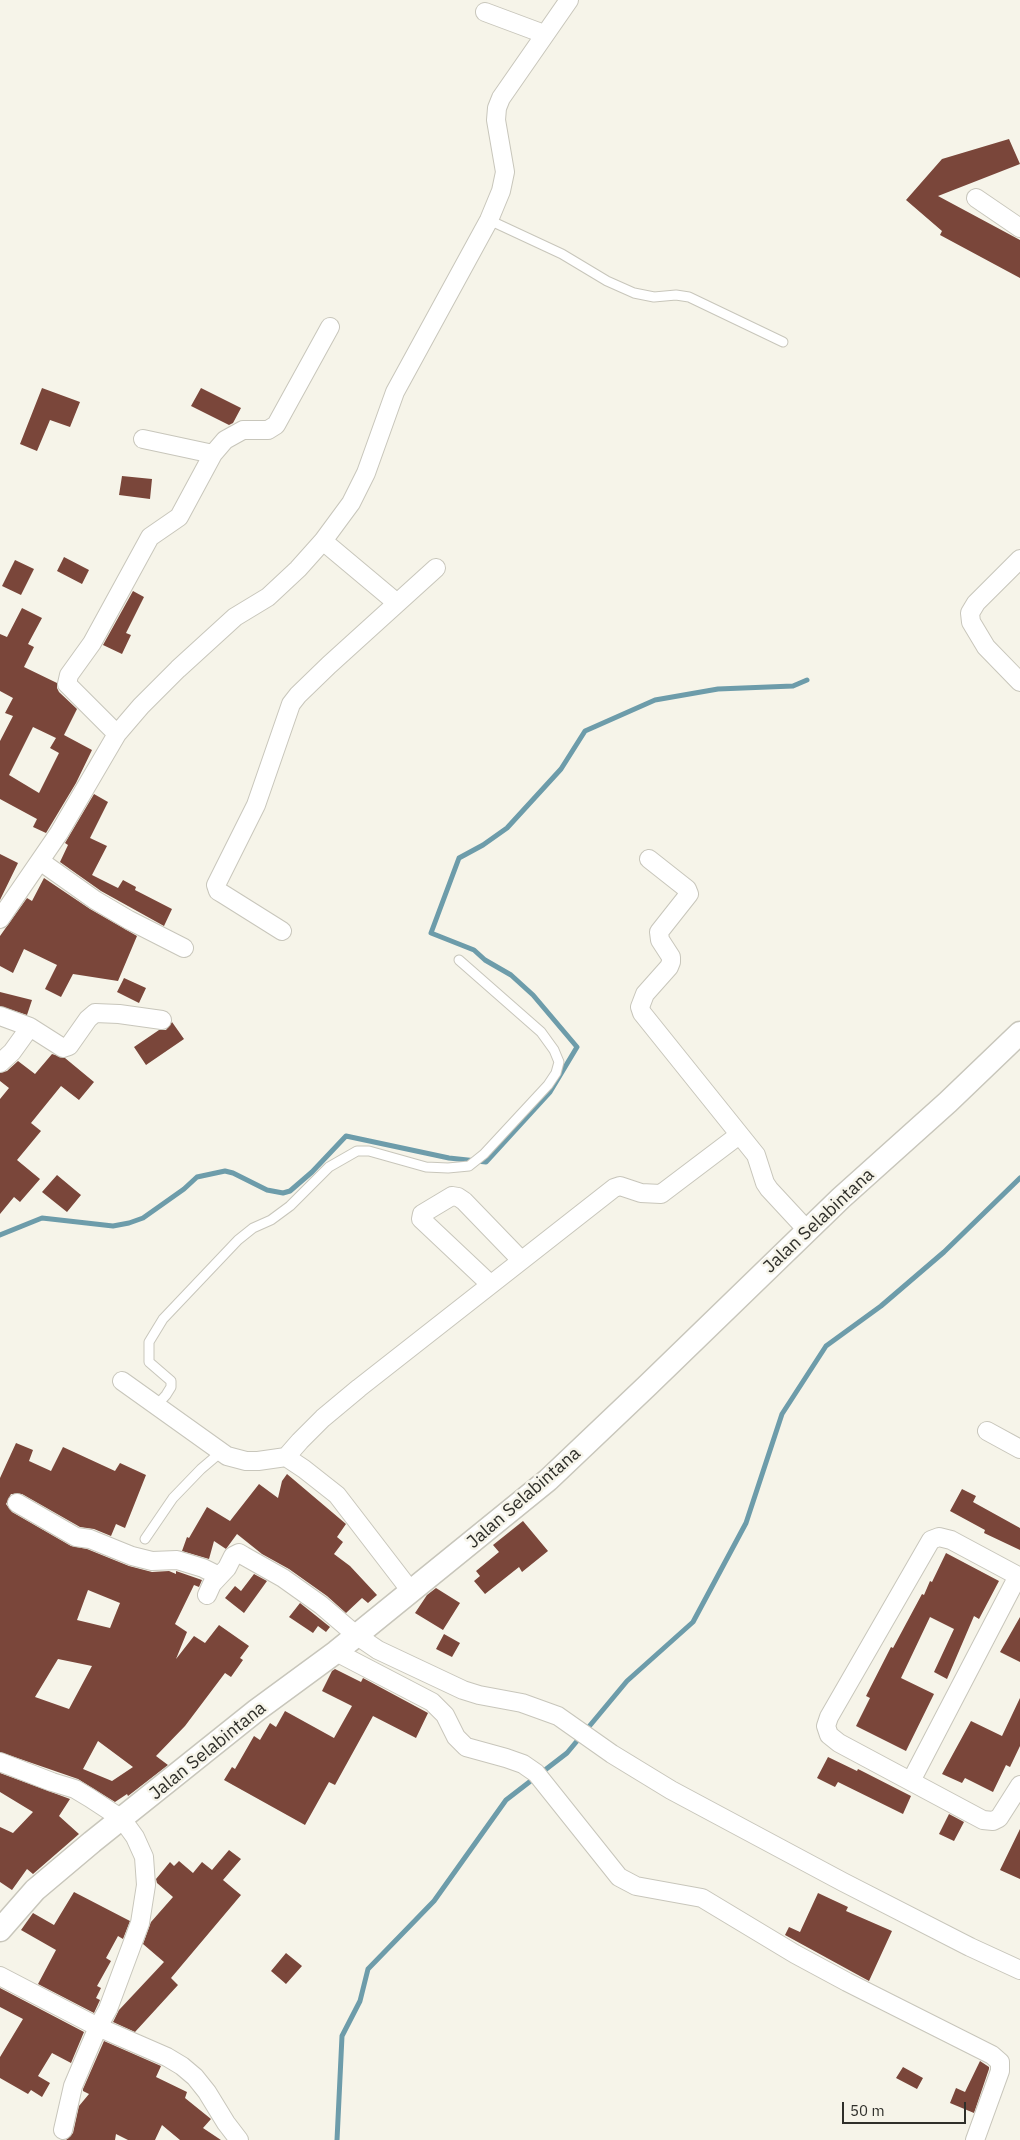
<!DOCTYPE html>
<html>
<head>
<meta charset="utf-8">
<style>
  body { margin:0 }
  #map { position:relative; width:1020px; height:2140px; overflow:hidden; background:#f6f4e9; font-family:"IBM Plex Sans",sans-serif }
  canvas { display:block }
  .scale { position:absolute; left:842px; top:2102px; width:124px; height:22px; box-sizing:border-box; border:2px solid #2f2f2a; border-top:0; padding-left:6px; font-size:15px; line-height:18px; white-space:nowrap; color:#2f2f2a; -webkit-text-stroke:4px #f6f4e9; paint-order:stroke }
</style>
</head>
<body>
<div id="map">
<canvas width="1020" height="2140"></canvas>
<div class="scale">50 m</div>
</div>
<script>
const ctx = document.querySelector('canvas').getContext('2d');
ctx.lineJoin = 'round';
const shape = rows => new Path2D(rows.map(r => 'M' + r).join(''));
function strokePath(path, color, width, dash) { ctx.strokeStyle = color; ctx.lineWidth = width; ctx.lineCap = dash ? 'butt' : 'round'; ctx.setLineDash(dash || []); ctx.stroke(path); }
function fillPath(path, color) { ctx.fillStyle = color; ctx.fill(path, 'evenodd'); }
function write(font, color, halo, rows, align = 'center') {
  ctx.font = font + ' "IBM Plex Sans",sans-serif'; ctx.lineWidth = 5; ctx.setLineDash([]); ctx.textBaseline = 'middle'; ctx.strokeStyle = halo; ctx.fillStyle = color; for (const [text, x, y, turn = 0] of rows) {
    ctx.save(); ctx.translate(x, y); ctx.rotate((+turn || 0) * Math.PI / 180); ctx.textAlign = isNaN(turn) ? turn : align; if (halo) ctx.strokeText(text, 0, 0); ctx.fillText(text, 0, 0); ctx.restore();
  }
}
strokePath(shape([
  [0,1235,42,1218,113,1226,129,1223,143,1218,184,1189,197,1177,225,1171,233,1173,267,1190,283,1193,290,1191,312,1172,346,1136,449,1158,486,1162,550,1092,577,1047,533,995,511,975,485,960,474,950,431,933,459,858,483,845,507,828,561,769,585,731,655,700,718,689,793,686,807,680],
  [337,2140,342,2036,360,2001,368,1969,434,1901,506,1800,567,1753,627,1681,693,1622,746,1523,782,1414,826,1346,881,1306,944,1252,1020,1178]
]), '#6d9caa', 5);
fillPath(shape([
  [1009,139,1020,164,938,196,1020,240,1020,278,940,235,942,231,906,200,942,159],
  [42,388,80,402,70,427,50,420,37,451,20,444],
  [201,388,241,408,233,423,229,425,191,406],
  [122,476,152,479,150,499,119,495],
  [64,557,89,570,82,584,57,571],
  [15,560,34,569,21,595,2,586],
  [133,591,144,597,126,633,131,635,122,654,103,645],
  [22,608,42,618,28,644,34,647,24,667,57,683,57,688,59,692,77,709,64,735,92,750,76,783,46,833,33,827,37,819,0,799,0,741,13,716,5,713,13,698,0,691,0,634,7,637],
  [33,727,56,738,50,748,59,753,39,793,9,775],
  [94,794,108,802,90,838,107,846,92,875,118,888,123,880,136,887,135,890,172,909,164,926,101,891,60,862,68,845,65,843],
  [0,854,18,863,0,900],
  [44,878,90,909,137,936,118,981,73,974,61,997,45,989,57,965,24,949,13,973,0,966,0,936,27,898,32,901],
  [124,978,146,988,139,1003,117,992],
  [0,992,32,1000,27,1015,0,1006],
  [172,1022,184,1039,146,1065,134,1047,159,1030,166,1030],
  [52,1054,65,1058,94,1082,79,1100,61,1086,31,1123,41,1131,17,1160,40,1179,20,1202,14,1197,0,1214,0,1099,9,1088,0,1081,0,1073,7,1071,18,1061,35,1074],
  [57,1175,81,1195,67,1212,42,1192],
  [16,1443,33,1450,29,1461,51,1471,63,1447,115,1471,120,1463,146,1475,125,1528,116,1524,111,1536,94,1529,80,1527,22,1494,11,1494,6,1504,12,1512,71,1546,87,1549,129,1566,152,1572,169,1571,176,1574,176,1571,202,1580,199,1587,194,1585,175,1624,187,1632,176,1659,194,1636,205,1643,219,1625,249,1646,240,1658,243,1660,231,1677,225,1673,185,1726,156,1756,168,1765,128,1796,127,1794,115,1802,78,1779,0,1752,0,1478],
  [88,1590,120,1603,110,1628,77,1620],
  [58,1659,92,1666,69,1709,35,1697],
  [98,1741,133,1767,112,1781,83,1769],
  [287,1474,346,1524,337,1537,343,1542,334,1554,350,1566,377,1595,368,1603,362,1598,346,1613,327,1596,289,1569,262,1554,237,1534,226,1549,214,1541,209,1559,182,1551,187,1537,189,1538,207,1507,230,1521,259,1484,278,1498,282,1481],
  [962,1489,976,1496,973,1502,1020,1528,1020,1550,984,1533,985,1530,950,1511],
  [523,1521,548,1551,522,1572,519,1567,485,1594,474,1581,480,1576,476,1571,499,1552,493,1545],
  [946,1553,999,1581,979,1619,974,1616,947,1679,934,1672,954,1629,930,1617,901,1678,934,1694,906,1751,856,1726,870,1698,866,1696,891,1647,893,1648,922,1594,924,1595,930,1581,932,1582],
  [254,1574,267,1581,244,1613,225,1598,235,1586,241,1591],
  [436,1588,460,1603,443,1630,415,1613,427,1595],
  [300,1603,330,1627,326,1632,318,1626,313,1633,289,1617],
  [1020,1617,1020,1662,1000,1652],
  [444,1634,460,1643,452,1657,436,1649],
  [335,1669,361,1682,363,1678,428,1713,416,1738,373,1716,335,1785,329,1782,305,1825,224,1780,232,1767,235,1769,254,1736,260,1740,270,1723,276,1727,285,1711,334,1738,352,1706,322,1691,332,1671],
  [1020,1698,1020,1746,1010,1767,1006,1765,993,1792,965,1778,962,1783,942,1774,971,1721,1002,1736],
  [828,1757,857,1771,858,1769,911,1796,903,1814,838,1782,835,1787,817,1778],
  [0,1773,70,1799,59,1816,79,1834,33,1874,27,1869,12,1890,0,1882,0,1827,13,1833,33,1812,0,1792],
  [949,1814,964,1822,954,1841,939,1834],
  [1020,1829,1020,1879,1000,1870],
  [229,1850,241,1859,223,1880,241,1895,171,1978,178,1985,135,2032,113,2022,119,2010,164,1962,143,1944,151,1922,173,1897,157,1883,156,1879,170,1862,174,1866,179,1861,193,1873,202,1862,212,1870],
  [74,1892,130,1921,123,1939,118,1936,106,1958,111,1961,97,1986,101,1988,96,1998,100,2000,94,2013,38,1984,56,1950,21,1930,33,1913,54,1925],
  [818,1893,848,1907,846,1911,892,1931,869,1981,785,1935,789,1927,800,1932],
  [286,1953,302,1966,286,1984,271,1971],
  [0,1988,84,2032,71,2063,52,2053,38,2076,50,2083,42,2097,31,2090,28,2094,0,2078,0,2057,23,2019,0,2007],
  [104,2041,161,2066,156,2077,187,2092,185,2098,211,2119,203,2128,221,2140,180,2140,162,2125,155,2140,128,2140,116,2134,115,2140,66,2140,73,2133,79,2106,89,2094,83,2091,83,2089],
  [980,2061,989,2067,989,2069,974,2113,950,2103,956,2088,965,2092],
  [903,2067,923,2078,917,2089,896,2078]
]), '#7a463a');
const service = shape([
  [489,220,562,254,607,281,634,293,654,297,676,295,689,297,783,342],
  [157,1405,166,1395,171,1387,171,1381,149,1362,149,1342,163,1319,238,1240,253,1228,271,1220,290,1206,329,1167,357,1151,369,1151,426,1167,448,1168,469,1166,484,1154,548,1085,556,1073,559,1062,554,1050,541,1032,459,960],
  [145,1539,173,1498,201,1469,221,1452]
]);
const minor = shape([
  [485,12,544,34],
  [976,198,1020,228],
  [143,439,213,454],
  [323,541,397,603],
  [1020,559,976,603,970,613,971,622,986,647,1020,682],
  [117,734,67,684,69,675,92,643,150,537,179,517,213,454,225,440,243,430,268,430,276,425,330,327],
  [649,859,687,889,689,894,659,932,660,940,671,957,671,962,669,967,645,994,640,1007,642,1013,756,1155,765,1183,769,1189,807,1230],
  [40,861,95,900,129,920,184,948],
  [0,919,59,833,117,734,141,706,178,669,235,617,268,597,298,569,323,541,351,503,366,473,395,392,489,220,501,191,505,172,496,120,497,108,501,98,569,0],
  [282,931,223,894,218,891,216,885,256,805,291,704,298,695,329,665,436,568],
  [0,1016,30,1027],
  [0,1063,12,1052,30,1027,63,1048,69,1046,88,1019,95,1013,119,1014,162,1020],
  [490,1284,421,1219,422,1214,452,1196,458,1197,464,1201,521,1260],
  [122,1381,227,1456,246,1461,258,1461,286,1457,304,1469,337,1495,410,1590],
  [987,1431,1020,1449],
  [286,1457,300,1441,323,1418,359,1388,614,1188,620,1186,641,1193,661,1194,739,1135],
  [17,1503,76,1537,90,1539,132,1556,152,1561,177,1560,203,1568,219,1576],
  [1020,1577,951,1540,939,1537,931,1540,829,1717,826,1726,829,1735,839,1743,983,1820,993,1821,999,1818,1020,1785],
  [207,1595,212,1584,227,1568,233,1556,239,1553,244,1556,283,1578,321,1605,356,1635,378,1650,463,1690,479,1695,522,1703,558,1716,612,1754,671,1790,843,1882,970,1947,1020,1970],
  [336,1652,432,1702,445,1715,456,1737,466,1747,506,1758,523,1764,536,1773,619,1877,636,1886,702,1898,795,1954,847,1982,992,2055,1000,2062,1000,2071,975,2140],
  [0,1762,52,1782,75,1789,90,1798,122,1819,135,1837,144,1857,146,1885,140,1923,108,2009,98,2027,73,2086,63,2130],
  [911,1781,1018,1576],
  [0,1976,98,2027,167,2057,182,2066,195,2077,207,2092,226,2123,239,2140]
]);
const tertiary = shape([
  [0,1930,35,1890,92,1842,257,1710,336,1652,548,1480,648,1385,841,1198,948,1102,1020,1033]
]);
strokePath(service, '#c8c6bb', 11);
strokePath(minor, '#c8c6bb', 20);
strokePath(tertiary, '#c8c6bb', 25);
strokePath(service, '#fff', 9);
strokePath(minor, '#fff', 18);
strokePath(tertiary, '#fff', 22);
write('18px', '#2f2f2a', '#f6f4e9', [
  ["Jalan Selabintana",819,1221,-43],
  ["Jalan Selabintana",524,1498,-41],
  ["Jalan Selabintana",208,1751,-39]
]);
</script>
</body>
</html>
